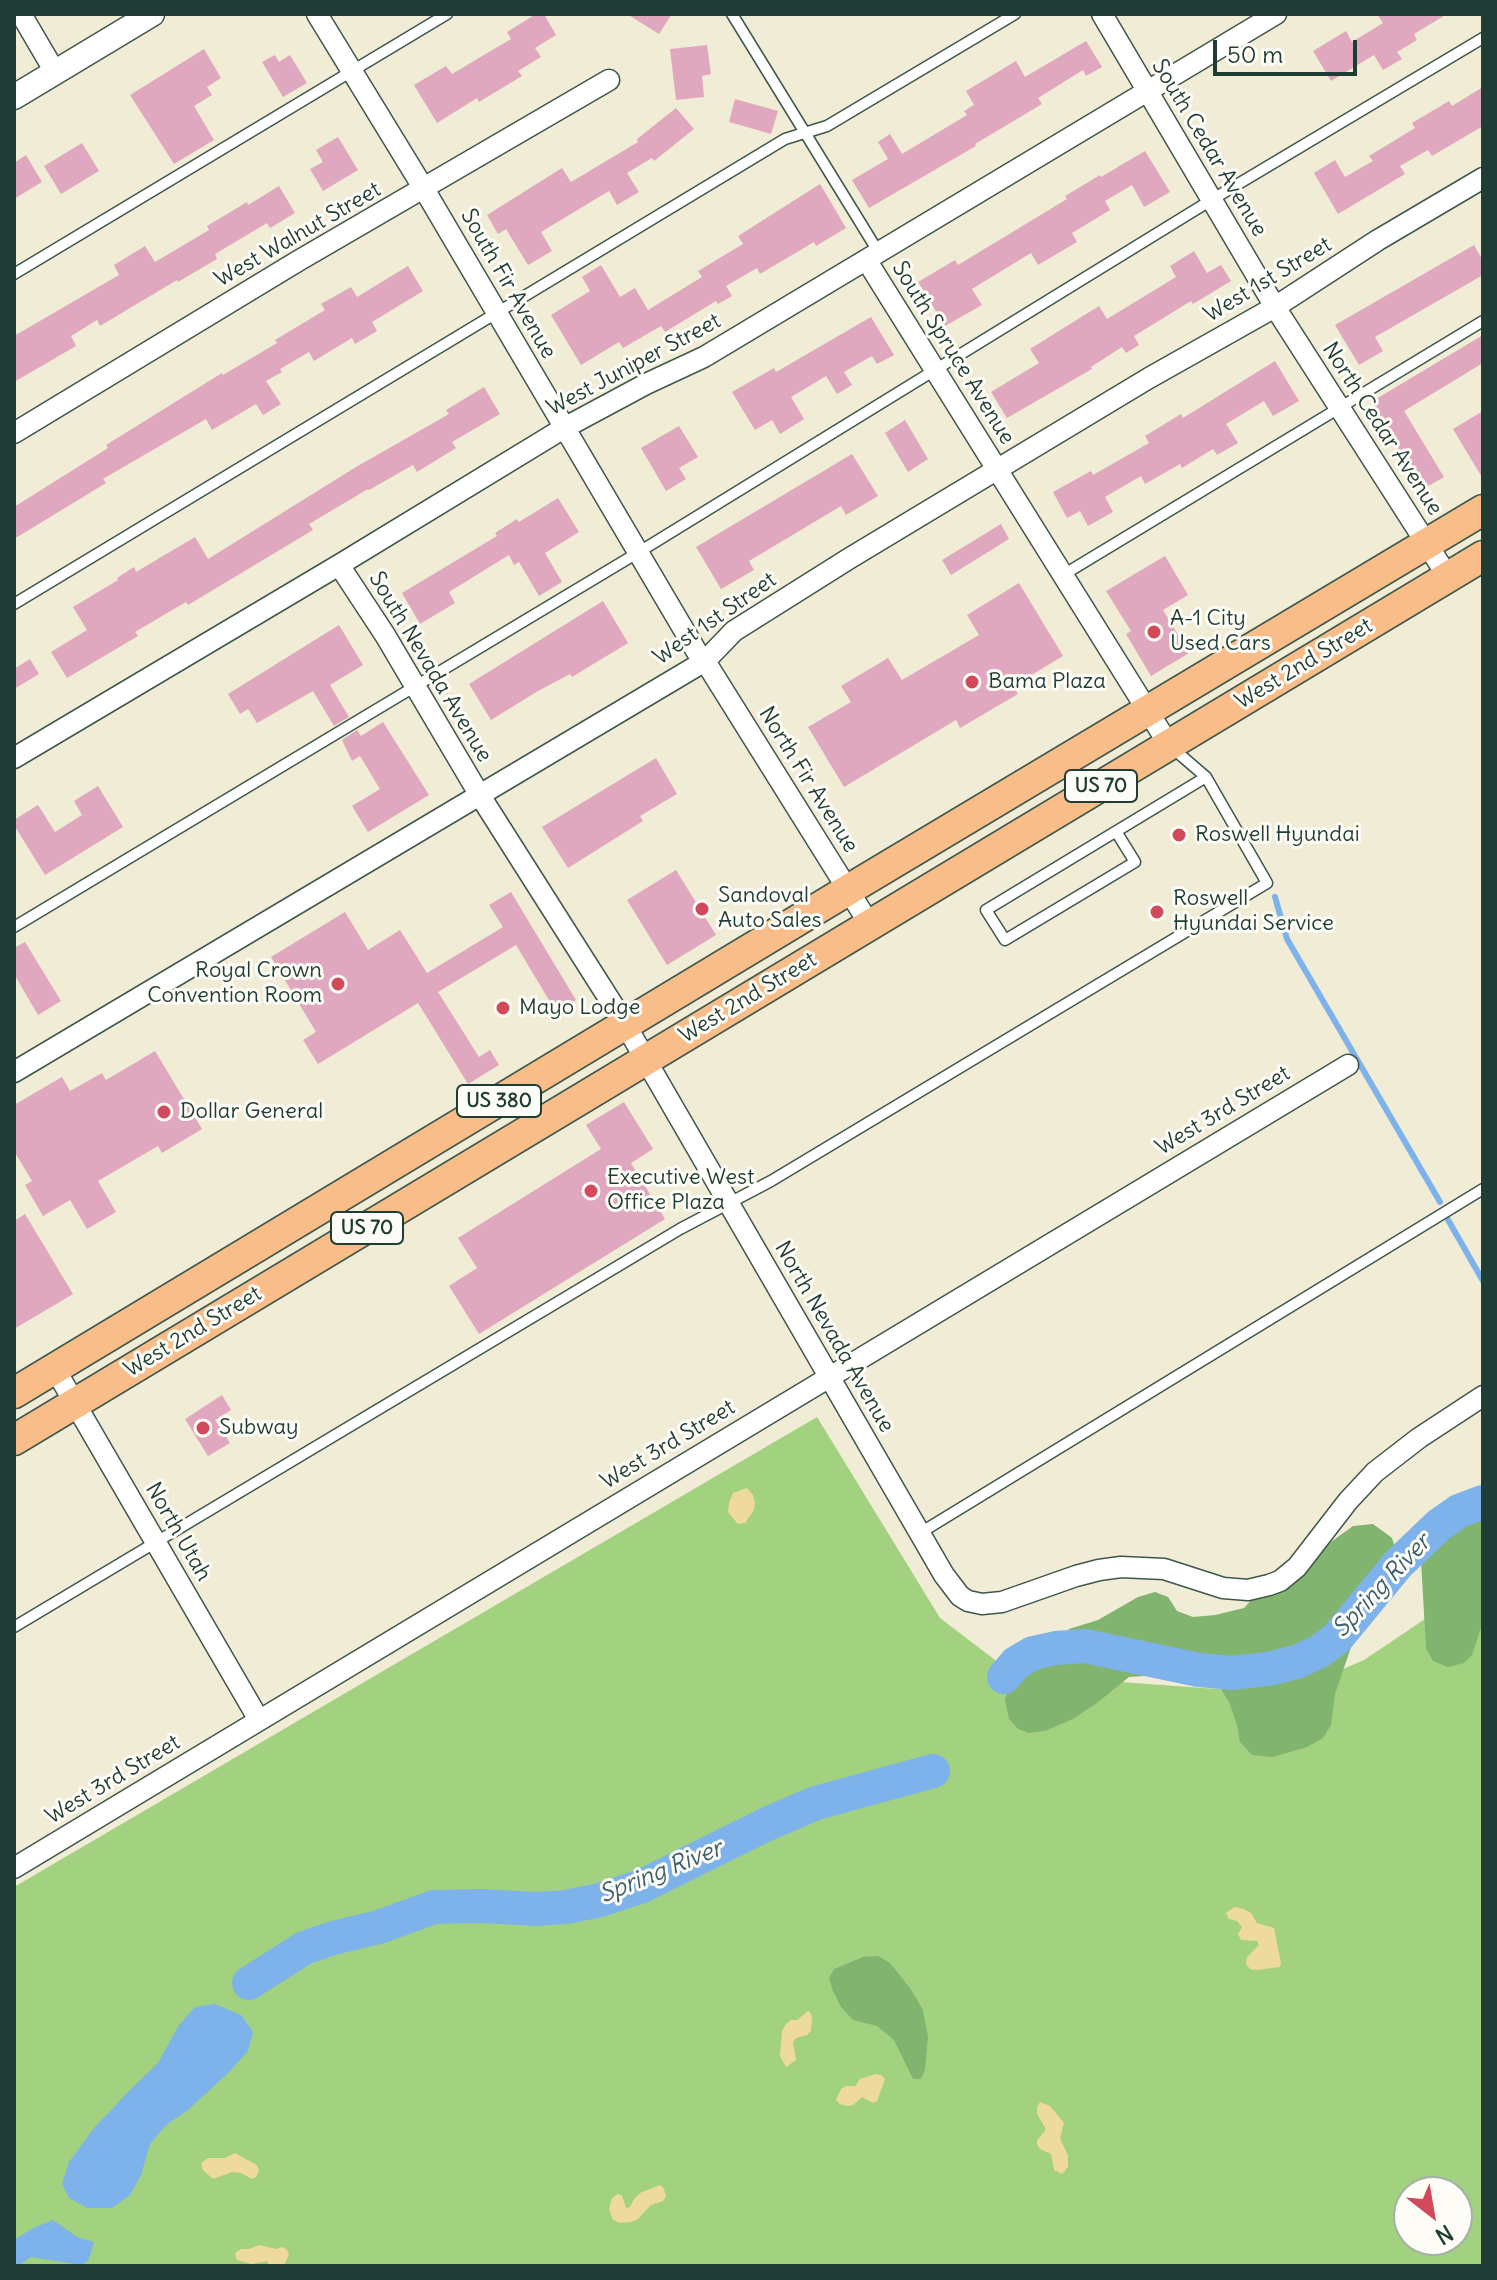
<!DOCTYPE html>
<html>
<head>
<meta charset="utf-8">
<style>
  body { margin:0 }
  #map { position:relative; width:1497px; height:2280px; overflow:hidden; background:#f0ecd5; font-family:Delius,sans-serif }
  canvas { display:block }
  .frame { position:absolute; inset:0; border:16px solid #1f3d34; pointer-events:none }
  .north { position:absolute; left:1393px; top:2176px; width:80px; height:80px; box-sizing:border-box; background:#fdfcf7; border:2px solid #a4b0a9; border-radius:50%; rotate:149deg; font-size:22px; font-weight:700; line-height:32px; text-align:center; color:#1f3d34 }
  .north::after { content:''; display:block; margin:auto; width:28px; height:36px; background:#d1495b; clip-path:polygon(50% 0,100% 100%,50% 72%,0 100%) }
  .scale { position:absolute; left:1213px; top:40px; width:144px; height:36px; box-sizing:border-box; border:4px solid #1f3d34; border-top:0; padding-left:10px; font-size:24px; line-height:28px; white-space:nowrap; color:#1f3d34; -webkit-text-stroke:6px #fdfcf7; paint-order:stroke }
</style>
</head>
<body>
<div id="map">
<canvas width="1497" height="2280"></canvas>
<div class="frame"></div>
<div class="north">N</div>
<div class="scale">50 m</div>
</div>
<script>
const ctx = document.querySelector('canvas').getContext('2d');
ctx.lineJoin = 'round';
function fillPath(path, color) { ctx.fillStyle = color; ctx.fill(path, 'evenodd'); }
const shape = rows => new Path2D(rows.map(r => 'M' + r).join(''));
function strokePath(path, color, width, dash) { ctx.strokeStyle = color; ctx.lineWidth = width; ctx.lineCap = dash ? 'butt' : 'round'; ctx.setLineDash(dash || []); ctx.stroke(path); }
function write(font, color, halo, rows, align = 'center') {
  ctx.font = font + ' Delius,sans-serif'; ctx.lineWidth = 6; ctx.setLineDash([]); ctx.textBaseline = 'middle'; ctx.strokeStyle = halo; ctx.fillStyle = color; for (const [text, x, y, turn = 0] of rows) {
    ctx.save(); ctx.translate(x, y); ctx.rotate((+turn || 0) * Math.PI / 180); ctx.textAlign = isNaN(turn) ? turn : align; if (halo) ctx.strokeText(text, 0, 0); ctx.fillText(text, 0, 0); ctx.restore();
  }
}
fillPath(shape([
  [817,1417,940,1618,999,1663,1121,1682,1285,1694,1364,1660,1483,1580,1483,2266,14,2266,14,1887],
  [1409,2192,1457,2192,1457,2240,1409,2240]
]), '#a2d280');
fillPath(shape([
  [1483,1491,1483,1622,1472,1655,1464,1663,1448,1667,1433,1661,1426,1648,1421,1560,1425,1542,1441,1517,1459,1501],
  [1373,1524,1392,1538,1396,1551,1386,1570,1372,1586,1335,1694,1331,1725,1323,1738,1307,1747,1273,1757,1252,1755,1240,1742,1237,1725,1229,1702,1219,1686,1204,1678,1172,1674,1129,1677,1097,1703,1073,1719,1045,1731,1029,1733,1018,1729,1009,1719,1005,1700,1009,1686,1020,1674,1030,1671,1052,1656,1059,1639,1069,1629,1098,1620,1138,1597,1155,1592,1168,1597,1177,1611,1193,1617,1215,1615,1244,1608,1269,1581,1313,1555,1353,1526],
  [878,1956,890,1963,910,1988,923,2010,928,2037,925,2070,921,2079,913,2079,894,2040,877,2026,853,2020,841,2007,833,1991,829,1978,834,1969,863,1957]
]), '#81b46e');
fillPath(shape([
  [747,1488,753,1495,755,1503,754,1510,745,1523,738,1524,728,1512,729,1503,733,1493],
  [1234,1907,1244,1909,1251,1913,1257,1923,1274,1928,1281,1963,1280,1967,1256,1970,1250,1969,1246,1964,1247,1957,1259,1945,1257,1941,1241,1940,1238,1934,1242,1927,1237,1921,1229,1919,1226,1913],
  [808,2011,810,2012,812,2018,811,2031,807,2035,796,2038,793,2042,796,2060,786,2067,780,2056,782,2031,786,2024,791,2020,797,2020],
  [876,2074,881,2075,885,2079,877,2101,873,2103,862,2097,853,2105,848,2106,840,2104,836,2100,841,2089,846,2086,855,2086,860,2079],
  [1040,2102,1050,2106,1064,2123,1060,2138,1068,2156,1068,2167,1062,2174,1054,2170,1051,2154,1040,2149,1037,2144,1037,2140,1045,2131,1045,2127,1037,2114,1037,2107],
  [235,2153,257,2165,259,2171,256,2177,252,2179,241,2173,232,2172,213,2179,203,2170,201,2163,208,2158,225,2158],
  [660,2185,664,2189,666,2196,663,2201,651,2205,638,2219,631,2222,620,2223,613,2220,609,2209,612,2198,618,2194,622,2196,626,2208,630,2207,634,2199,640,2193],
  [259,2245,276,2249,283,2247,287,2250,289,2254,284,2266,269,2266,267,2261,252,2264,237,2260,235,2253,241,2249,249,2249]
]), '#eeda9e');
fillPath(shape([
  [215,2004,241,2015,253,2032,248,2051,229,2072,188,2110,166,2125,150,2144,141,2175,130,2195,112,2208,87,2208,69,2198,62,2184,69,2162,94,2128,130,2090,158,2063,179,2025,195,2007],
  [53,2220,77,2237,94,2242,89,2259,82,2265,31,2257,18,2266,14,2266,14,2240,33,2228]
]), '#7db2eb');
strokePath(shape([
  [1275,897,1287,939,1440,1202],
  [1447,1218,1483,1281]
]), '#7db2eb', 6);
strokePath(shape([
  [1004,1677,1016,1663,1033,1653,1056,1648,1085,1646,1199,1670,1232,1673,1273,1668,1299,1661,1320,1651,1337,1638,1398,1564,1439,1525,1459,1511,1483,1502],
  [249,1983,304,1948,333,1938,379,1927,434,1907,481,1906,537,1909,566,1907,600,1900,642,1886,767,1824,816,1803,933,1771]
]), '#7db2eb', 34);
fillPath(shape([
  [536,14,544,14,556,35,535,48,541,57,518,71,522,76,479,102,477,98,437,123,414,85,446,66,452,74,511,39,507,32],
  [627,14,672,14,659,34],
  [1377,14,1447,14,1414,34,1417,40,1397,52,1402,59,1383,70,1374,55,1331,81,1313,51,1346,31,1352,42,1383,23],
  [1086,41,1102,67,1086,76,1083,70,1038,98,1042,104,975,144,976,146,869,208,852,180,888,159,878,142,890,134,902,154,967,115,964,111,974,105,966,91,1016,61,1025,77],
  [707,45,711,74,702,76,704,97,676,100,670,49],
  [204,49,221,78,207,87,212,95,194,106,214,140,174,164,130,95],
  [275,55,279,62,290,55,307,83,283,97,262,62],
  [1483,87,1483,126,1432,156,1428,150,1400,166,1405,174,1338,214,1314,173,1335,160,1345,177,1373,161,1369,156,1415,128,1412,123,1449,101,1452,106],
  [735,99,778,111,771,134,729,122],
  [676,108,694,129,654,161,652,158,627,173,639,192,617,205,609,191,541,232,552,251,528,265,506,229,498,234,487,215,562,168,571,182,638,142,637,139],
  [338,137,358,170,323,191,310,169,323,162,316,150],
  [82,143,99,171,61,194,44,166],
  [1145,151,1170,192,1144,207,1132,185,1105,201,1110,210,1072,233,1077,242,1038,265,1031,253,972,289,982,305,945,326,918,282,955,260,958,265,1067,199,1065,196,1100,175,1101,177],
  [26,155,42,182,14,199,14,163],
  [820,184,846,228,816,246,814,242,760,274,757,268,726,286,732,296,718,304,716,301,665,332,661,326,623,348,619,342,581,365,551,315,590,291,582,277,601,265,620,297,635,288,648,310,702,277,698,271,743,244,738,236],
  [279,186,295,213,270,228,267,223,215,254,217,259,178,282,177,280,100,326,97,320,71,336,76,346,14,382,14,336,119,275,114,265,145,246,155,262,209,230,207,226,247,202,248,205],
  [1474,245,1483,261,1483,275,1375,337,1383,351,1359,365,1335,325],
  [1194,251,1207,273,1221,265,1231,281,1193,304,1191,301,1134,336,1139,345,1126,353,1122,347,1091,367,1092,369,1007,418,991,392,1039,363,1030,349,1099,306,1107,319,1176,277,1170,266],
  [408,266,423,291,372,322,377,331,355,344,352,338,314,361,309,352,280,369,282,372,266,381,281,404,263,415,256,404,212,430,206,419,103,479,106,483,14,539,14,507,108,448,106,445,222,373,223,375,277,343,275,340,325,310,321,304,351,287,357,297],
  [871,317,894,355,877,364,872,356,844,372,852,385,837,394,826,376,791,397,804,419,780,434,772,420,755,430,732,392,774,368,776,372],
  [1483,335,1483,363,1404,411,1444,477,1423,489,1371,402],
  [1275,361,1299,401,1273,416,1264,401,1226,424,1238,443,1217,455,1213,449,1182,468,1180,464,1145,484,1141,476,1105,497,1113,512,1088,526,1080,511,1067,518,1053,492,1091,471,1093,475,1149,443,1145,436,1181,414,1183,418],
  [484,387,500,414,452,442,456,448,417,472,413,465,369,490,368,489,309,524,313,530,188,605,186,602,135,632,138,636,67,678,51,652,87,630,73,607,118,580,117,578,134,567,136,572,195,537,208,559,356,467,449,414,446,410],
  [1483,411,1483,479,1453,429],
  [905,420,928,459,908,472,885,433],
  [679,426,698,457,679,468,686,479,666,491,641,448],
  [852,454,878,496,846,515,841,506,749,561,754,570,721,589,696,547],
  [558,498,579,532,545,553,562,582,539,596,519,562,514,565,509,555,449,592,455,603,420,624,402,593,497,536,495,533,517,519,519,522],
  [1001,524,1009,539,951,575,942,560],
  [1165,556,1188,595,1163,610,1189,653,1151,676,1126,634,1131,631,1106,591],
  [1019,583,1063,656,1013,686,1018,694,960,728,956,720,844,787,808,727,851,702,841,686,888,658,902,680,979,635,967,615],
  [603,601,628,643,572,677,570,674,538,691,491,720,469,684],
  [339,625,363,665,330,685,349,717,334,726,313,691,257,723,248,709,240,714,228,694],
  [30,659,39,674,14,689,14,669],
  [383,722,429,795,368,832,352,806,380,789,360,756,352,761,342,740,357,730,361,736],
  [656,758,677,794,640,816,643,821,568,868,542,827],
  [98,786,123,827,45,875,14,825,14,820,38,805,55,832,82,815,74,801],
  [676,870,716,935,667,965,627,900],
  [511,892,576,1000,556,1012,516,945,438,992,479,1057,490,1050,499,1065,468,1084,418,1003,318,1064,303,1040,316,1032,271,957,345,912,368,950,400,930,427,973,503,927,489,905],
  [25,942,61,1001,38,1015,14,974,14,948],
  [155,1051,202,1129,162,1153,158,1146,98,1181,116,1212,87,1229,70,1200,43,1216,25,1185,32,1181,14,1151,14,1105,62,1077,70,1091,102,1073,106,1080],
  [624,1102,653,1149,631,1163,665,1219,479,1334,449,1286,477,1268,458,1238,601,1149,586,1125],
  [25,1214,73,1294,14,1329,14,1221],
  [222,1395,231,1410,215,1420,230,1443,208,1456,185,1419]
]), '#e0a8be');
const service = shape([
  [732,14,879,253],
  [14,274,447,14],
  [1063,575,1483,321],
  [14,604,785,139,827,126,1015,14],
  [1117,833,1135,862,1005,940,986,910,1206,777,1170,746],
  [14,927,639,552,1213,199,1483,38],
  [920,1533,1483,1189],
  [14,1627,680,1229,771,1181,1267,883,1206,777]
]);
const minor = shape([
  [21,14,55,72],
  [317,14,424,189,701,659,705,661,870,925],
  [1102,14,1275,307,1448,577],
  [867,261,1169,745],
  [14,433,298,261,609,80],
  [339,565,385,635,479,794,625,1024,944,1575,960,1596,968,1601,982,1604,1002,1602,1076,1576,1099,1570,1121,1567,1164,1569,1223,1588,1248,1590,1269,1585,1280,1581,1297,1567,1348,1501,1375,1472,1419,1438,1483,1396],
  [14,758,339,565,564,428,646,384,704,357,1276,14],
  [14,1072,705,661,734,631,850,558,1149,378,1275,307,1378,240,1483,178],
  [55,1369,259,1720],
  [14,1868,1348,1065]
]);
const tertiary = shape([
  [14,97,152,14]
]);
const primary = shape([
  [14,1393,848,890,1483,510],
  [14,1440,1483,556]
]);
strokePath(service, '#3e574c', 13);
strokePath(minor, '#3e574c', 23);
strokePath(tertiary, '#3e574c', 27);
strokePath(primary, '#3e574c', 33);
strokePath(service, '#fff', 10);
strokePath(minor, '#fff', 20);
strokePath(tertiary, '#fff', 24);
strokePath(primary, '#f8bd89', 30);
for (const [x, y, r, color] of [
  [1154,632,8,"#d1495b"],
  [972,682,8,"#d1495b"],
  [1179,835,8,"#d1495b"],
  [702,909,8,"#d1495b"],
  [1157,912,8,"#d1495b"],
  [338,984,8,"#d1495b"],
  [503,1008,8,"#d1495b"],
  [164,1112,8,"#d1495b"],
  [591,1191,8,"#d1495b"],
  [203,1428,8,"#d1495b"]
]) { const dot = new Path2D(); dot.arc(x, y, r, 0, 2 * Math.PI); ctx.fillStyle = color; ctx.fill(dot); strokePath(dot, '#fdfcf7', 3); }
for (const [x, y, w] of [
  [1101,786,72],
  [499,1101,84],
  [367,1228,72]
]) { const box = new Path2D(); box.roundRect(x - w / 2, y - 16, w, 32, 6); ctx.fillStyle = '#fdfcf7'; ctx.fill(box); strokePath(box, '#1f3d34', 2); }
write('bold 20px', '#1f3d34', null, [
  ["US 70",1101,786],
  ["US 380",499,1101],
  ["US 70",367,1228]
]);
write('22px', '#1f3d34', '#fdfcf7', [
  ["South Cedar Avenue",1209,148,59],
  ["West Walnut Street",298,235,-30],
  ["West 1st Street",1268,280,-31],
  ["South Fir Avenue",508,284,60],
  ["South Spruce Avenue",953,353,58],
  ["West Juniper Street",634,365,-28],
  ["North Cedar Avenue",1382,429,57],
  ["West 1st Street",715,619,-35],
  ["West 2nd Street",1304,664,-31],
  ["South Nevada Avenue",430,667,59],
  ["North Fir Avenue",808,780,58],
  ["West 2nd Street",748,998,-31],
  ["West 3rd Street",1223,1111,-31],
  ["West 2nd Street",193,1332,-31],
  ["North Nevada Avenue",834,1337,60],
  ["West 3rd Street",668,1445,-31],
  ["North Utah",178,1532,60],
  ["West 3rd Street",113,1780,-31]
]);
write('22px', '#1f3d34', '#fdfcf7', [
  ["A-1 City",1170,619],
  ["Used Cars",1170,644],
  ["Bama Plaza",988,682],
  ["Roswell Hyundai",1195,835],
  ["Sandoval",718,896],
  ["Auto Sales",718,921],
  ["Roswell",1173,899],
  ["Hyundai Service",1173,924],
  ["Royal Crown",322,971,"right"],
  ["Convention Room",322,996,"right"],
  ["Mayo Lodge",519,1008],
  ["Dollar General",180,1112],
  ["Executive West",607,1178],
  ["Office Plaza",607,1203],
  ["Subway",219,1428]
], 'left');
write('italic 24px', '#3b606b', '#fdfcf7', [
  ["Spring River",1382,1586,-47],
  ["Spring River",661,1872,-22]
]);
</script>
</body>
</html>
